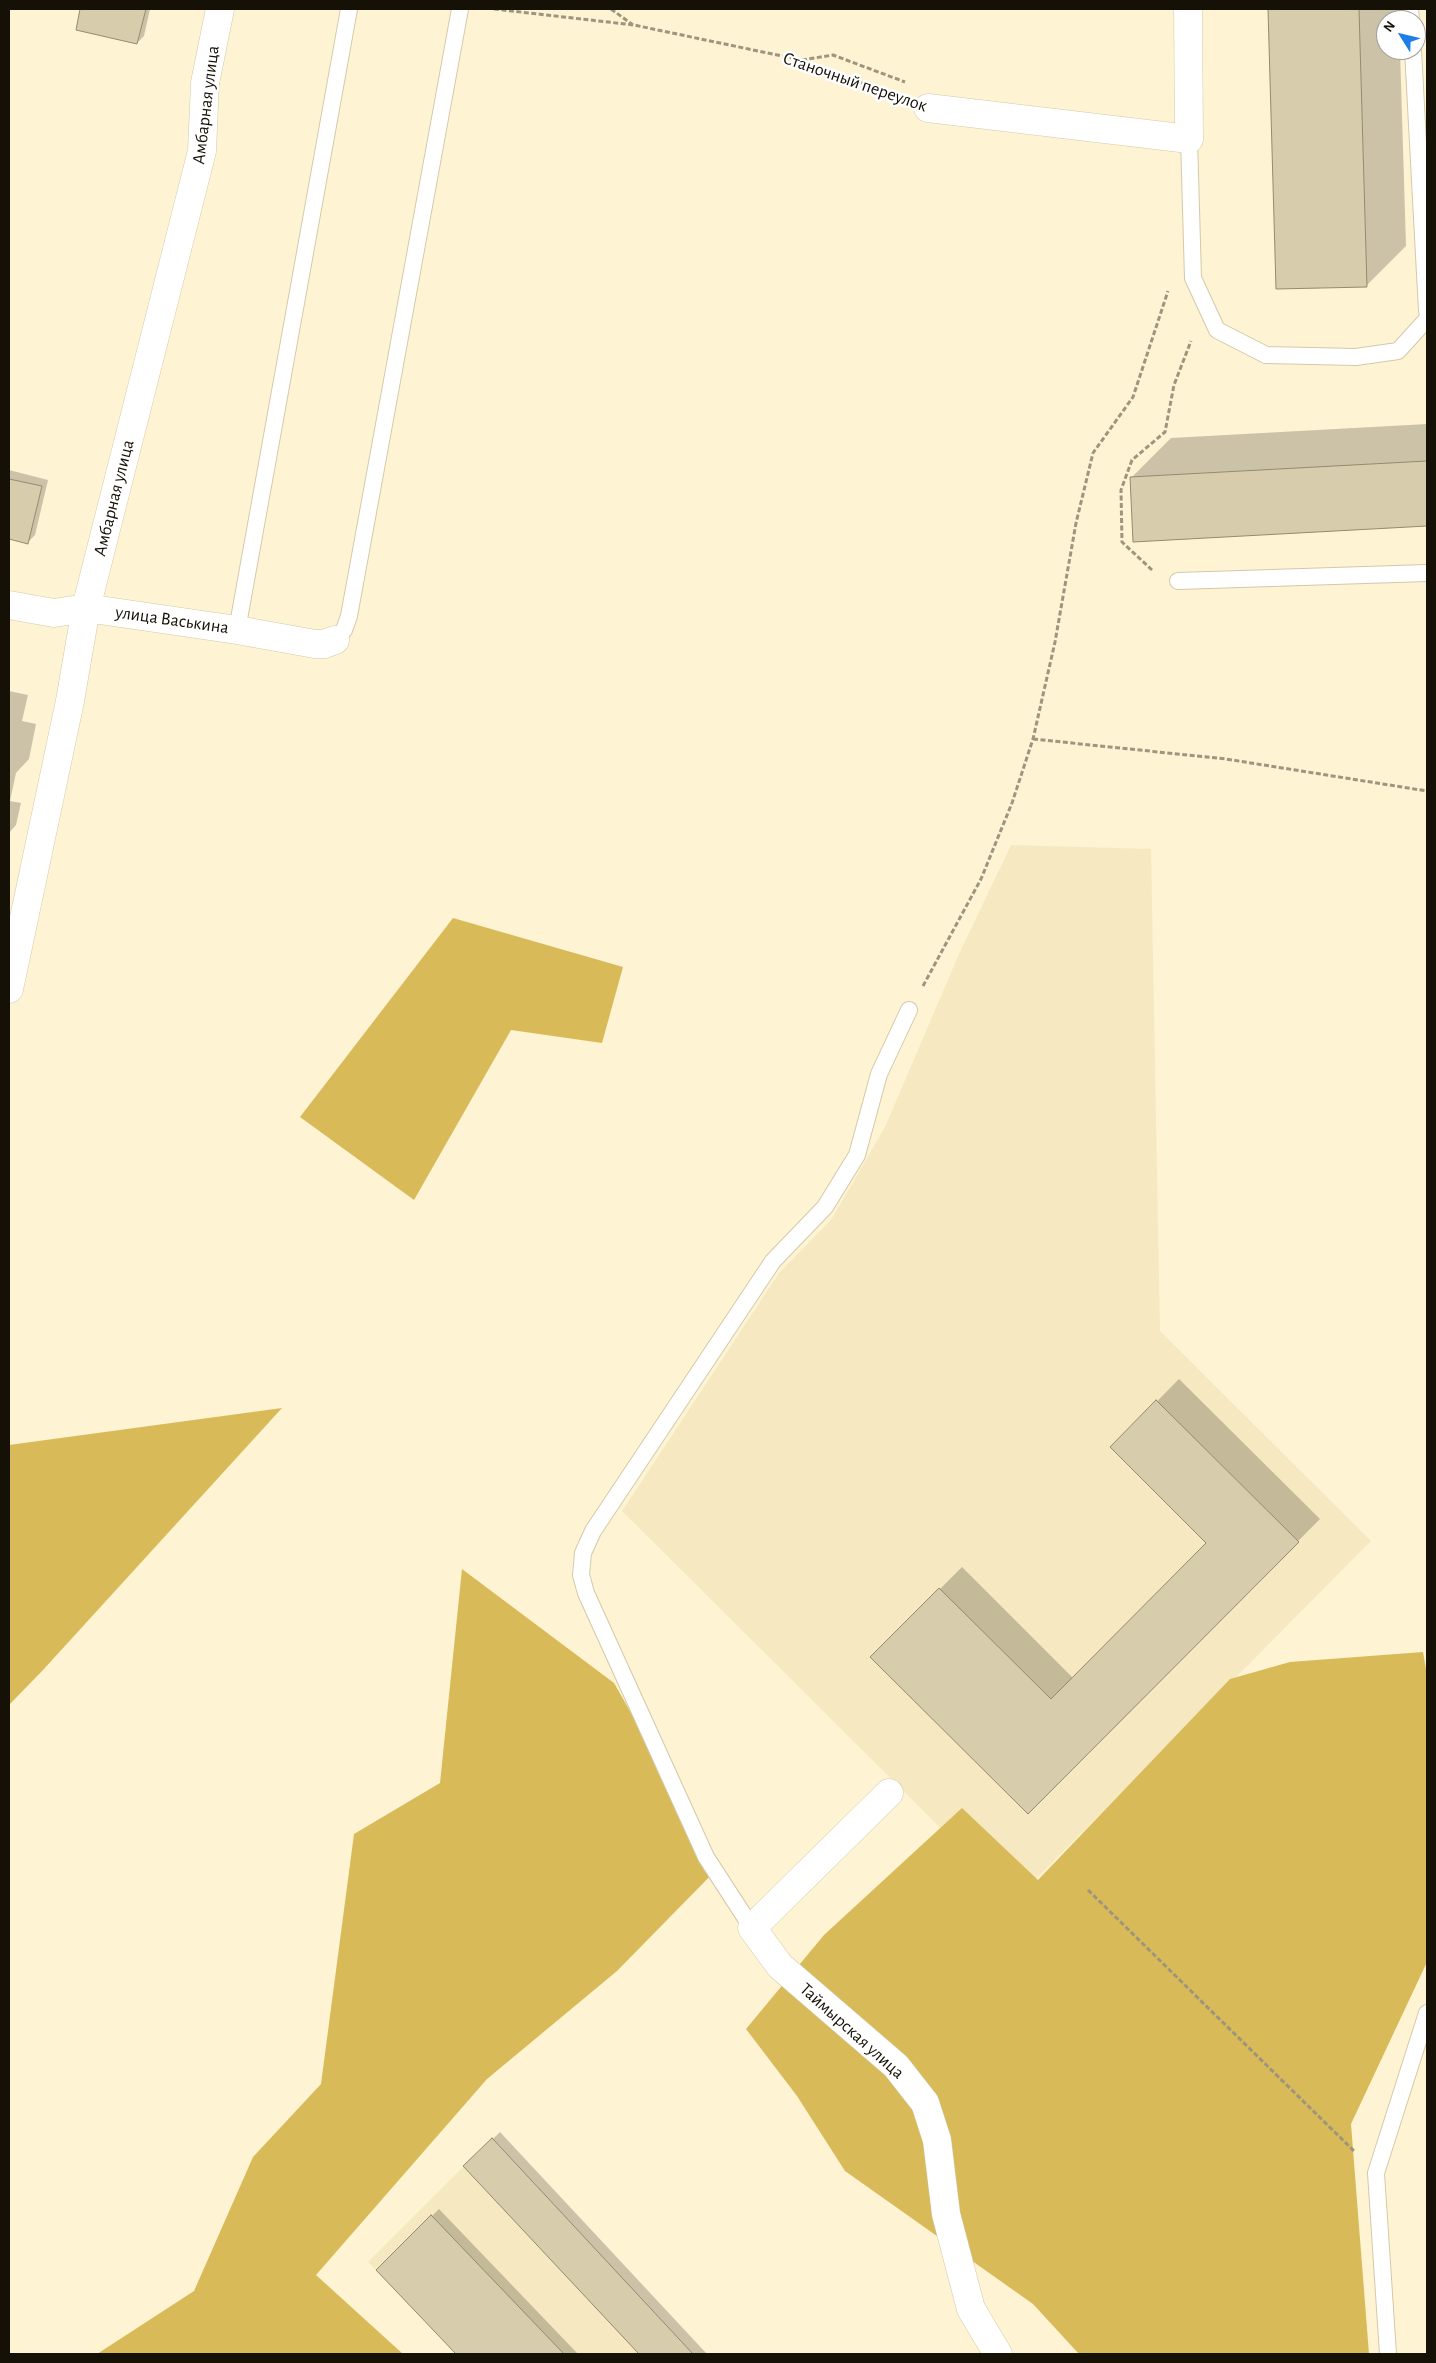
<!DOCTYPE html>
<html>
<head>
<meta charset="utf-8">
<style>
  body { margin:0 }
  #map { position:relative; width:1436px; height:2363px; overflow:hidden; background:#fef3d3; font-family:"Alegreya Sans",sans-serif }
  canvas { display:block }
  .frame { position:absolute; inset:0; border:10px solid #151106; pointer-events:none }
  .north { position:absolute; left:1376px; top:10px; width:50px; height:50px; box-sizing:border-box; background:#fff; border:1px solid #a1a09b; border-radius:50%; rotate:306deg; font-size:14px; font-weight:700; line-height:20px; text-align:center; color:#151106 }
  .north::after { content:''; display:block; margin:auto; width:18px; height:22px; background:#1f7de7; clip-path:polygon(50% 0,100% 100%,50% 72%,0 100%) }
</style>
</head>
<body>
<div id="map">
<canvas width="1436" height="2363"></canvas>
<div class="frame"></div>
<div class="north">N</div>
</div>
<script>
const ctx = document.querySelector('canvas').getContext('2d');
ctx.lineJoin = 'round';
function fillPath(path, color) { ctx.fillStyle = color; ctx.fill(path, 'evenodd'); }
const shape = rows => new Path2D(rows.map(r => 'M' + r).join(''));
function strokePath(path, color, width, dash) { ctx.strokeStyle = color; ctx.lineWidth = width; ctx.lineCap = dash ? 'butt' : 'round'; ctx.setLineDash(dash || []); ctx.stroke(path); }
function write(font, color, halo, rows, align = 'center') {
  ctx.font = font + ' "Alegreya Sans",sans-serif'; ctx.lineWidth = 5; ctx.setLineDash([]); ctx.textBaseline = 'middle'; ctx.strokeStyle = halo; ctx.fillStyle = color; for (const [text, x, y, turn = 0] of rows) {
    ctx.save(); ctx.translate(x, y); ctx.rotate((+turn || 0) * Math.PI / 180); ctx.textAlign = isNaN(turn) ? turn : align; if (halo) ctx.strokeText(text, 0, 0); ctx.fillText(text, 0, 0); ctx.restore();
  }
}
fillPath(shape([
  [1011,845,1151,849,1160,1331,1371,1541,1014,1901,622,1511,779,1273,831,1220,885,1127,959,954],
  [492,2138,693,2354,456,2354,368,2262]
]), '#f6e9c1');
fillPath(shape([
  [453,918,623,967,602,1043,511,1030,414,1200,300,1117],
  [282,1408,43,1670,9,1705,9,1445],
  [462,1569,614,1683,719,1867,617,1971,487,2079,316,2275,403,2354,97,2354,194,2291,253,2157,321,2084,354,1834,440,1783],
  [1423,1652,1427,1675,1427,1962,1351,2124,1369,2354,1079,2354,1033,2304,845,2171,797,2096,746,2029,824,1935,962,1808,1038,1880,1230,1679,1290,1662]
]), '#d9ba58');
fillPath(shape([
  [82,9,150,9,144,36,137,43,77,29],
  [1269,9,1399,9,1400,20,1386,20,1386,50,1400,50,1406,246,1367,285,1277,288],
  [1427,424,1427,525,1135,541,1132,477,1171,438],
  [9,470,48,480,35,535,28,542,9,538],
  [9,691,28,695,22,721,36,724,29,759,16,773,10,801,21,803,16,825,9,833],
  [1179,1379,1320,1519,1028,1813,872,1657,962,1567,1073,1678,1208,1543,1112,1447],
  [500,2132,707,2354,640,2354,465,2166],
  [439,2209,578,2354,458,2354,378,2270]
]), '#0003');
const building = shape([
  [80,9,146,9,137,44,76,30,80,9],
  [1268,9,1359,9,1367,287,1276,289,1268,9],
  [1427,461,1427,526,1133,542,1130,477,1427,461],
  [9,479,42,486,28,544,9,539,9,479],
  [1156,1400,1299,1542,1028,1814,870,1657,939,1588,1051,1699,1206,1543,1110,1447,1156,1400],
  [492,2138,693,2354,639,2354,463,2166,492,2138],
  [431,2215,564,2354,456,2354,376,2270,431,2215]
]);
fillPath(building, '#d7cdad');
strokePath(building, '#948a6d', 1);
const lane = shape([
  [1410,9,1411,20],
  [1413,50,1427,311],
  [1189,139,1193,278,1217,330,1266,355,1356,357,1398,351,1427,319],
  [1178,581,1427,573],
  [237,630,349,9],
  [335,640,344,630,349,616,460,9],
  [752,1928,706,1857,586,1593,581,1575,583,1553,593,1531,773,1261,825,1207,857,1155,879,1074,909,1010],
  [1388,2354,1376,2173,1427,2013]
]);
const street = shape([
  [928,108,1189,139,1188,9],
  [9,605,54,613,86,608,237,630,315,644,324,644,335,640],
  [9,989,70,701,86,608,202,151,205,83,220,9],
  [889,1793,752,1928,780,1966,896,2066,925,2103,937,2140,946,2214,971,2309,998,2354]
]);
strokePath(lane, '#d3c9a9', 18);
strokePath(street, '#d3c9a9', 29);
strokePath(shape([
  [494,9,634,25,801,60,897,96],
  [611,9,633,25],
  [802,60,833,55,905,82],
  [1152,570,1122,542,1121,490,1132,460,1165,432,1174,385,1191,341],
  [1033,739,1226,759,1427,791],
  [923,986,981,879,1012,803,1033,739,1055,642,1076,523,1093,453,1133,397,1168,291],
  [1088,1890,1354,2151]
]), '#9d957d', 3, [5, 2.5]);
strokePath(lane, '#fff', 16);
strokePath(street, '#fff', 28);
write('18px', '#151106', '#fff', [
  ["Станочный переулок",855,82,19],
  ["Амбарная улица",206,105,-83],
  ["Амбарная улица",114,498,-76],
  ["улица Васькина",172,620,8],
  ["Таймырская улица",852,2031,42]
]);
</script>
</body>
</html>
